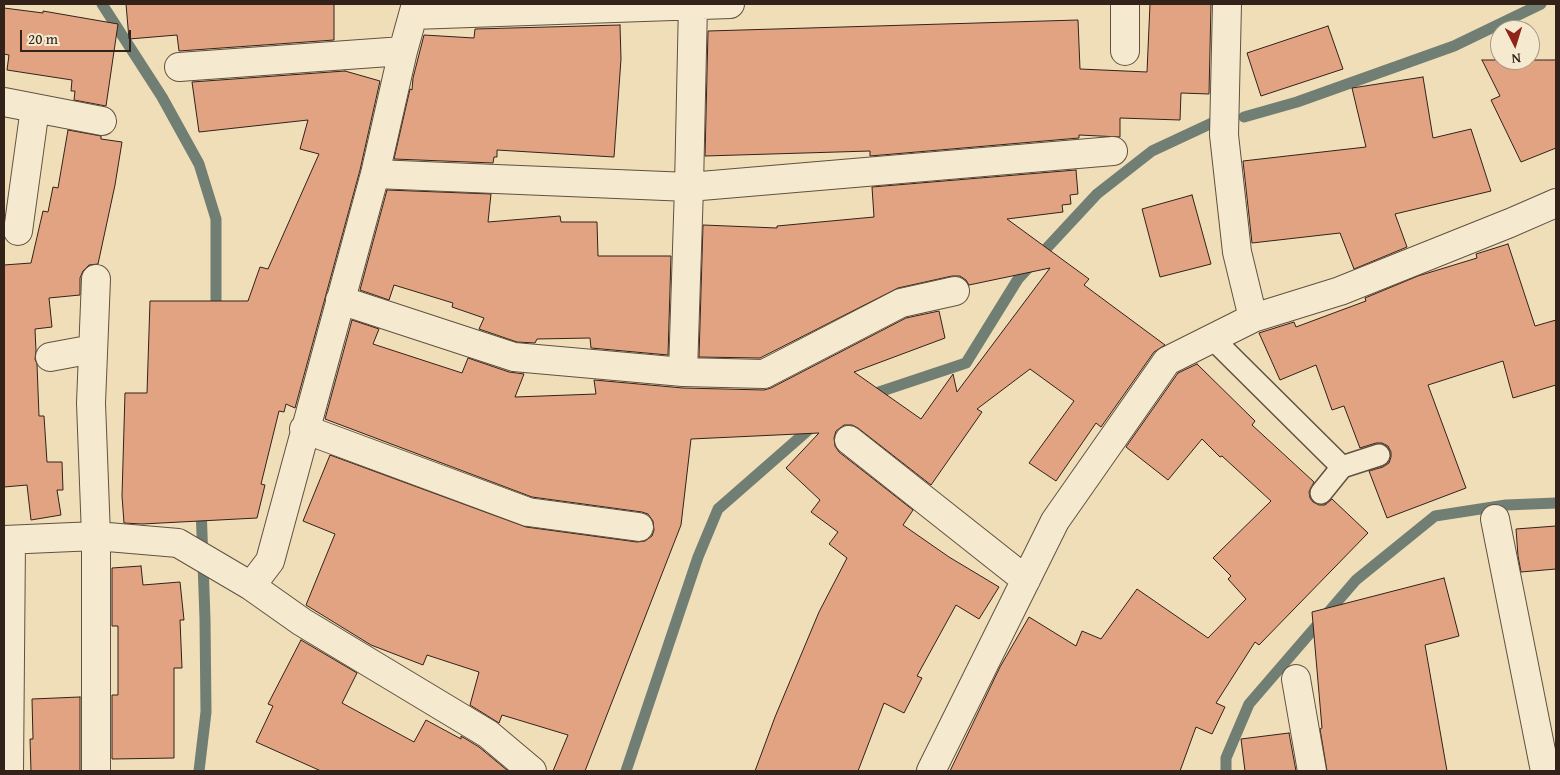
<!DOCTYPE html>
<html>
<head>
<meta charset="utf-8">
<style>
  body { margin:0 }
  #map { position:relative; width:1560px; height:775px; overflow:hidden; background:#efdeb7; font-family:"Gentium Book Plus",serif }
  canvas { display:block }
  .frame { position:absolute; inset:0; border:5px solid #32221a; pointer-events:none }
  .north { position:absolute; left:1490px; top:20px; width:50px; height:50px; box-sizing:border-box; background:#f5ead0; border:1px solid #a79a87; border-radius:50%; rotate:175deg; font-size:14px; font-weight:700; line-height:20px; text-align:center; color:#32221a }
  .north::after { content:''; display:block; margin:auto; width:18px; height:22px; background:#8f2418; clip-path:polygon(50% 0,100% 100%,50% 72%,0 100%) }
  .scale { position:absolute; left:20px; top:30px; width:111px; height:22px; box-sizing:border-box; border:2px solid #32221a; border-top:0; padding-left:6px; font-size:15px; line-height:18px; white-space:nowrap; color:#32221a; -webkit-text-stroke:4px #f5ead0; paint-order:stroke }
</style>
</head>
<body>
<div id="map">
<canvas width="1560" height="775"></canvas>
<div class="frame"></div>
<div class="north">N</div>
<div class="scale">20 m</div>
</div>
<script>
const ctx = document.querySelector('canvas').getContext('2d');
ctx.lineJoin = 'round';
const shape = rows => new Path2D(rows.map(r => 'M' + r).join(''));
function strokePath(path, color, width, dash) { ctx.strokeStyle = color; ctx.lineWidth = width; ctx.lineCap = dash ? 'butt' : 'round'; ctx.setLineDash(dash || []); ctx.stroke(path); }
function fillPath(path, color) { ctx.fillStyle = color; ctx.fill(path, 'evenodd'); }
strokePath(shape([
  [102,4,162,97,199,164,216,219,216,316],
  [1244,117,1297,102,1454,46,1541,4],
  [867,396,966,363,1018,279,1097,194,1152,151,1212,123],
  [199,771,206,712,205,619,201,506],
  [626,771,698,557,718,509,814,425],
  [1226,771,1226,758,1249,704,1356,580,1435,516,1506,505,1556,503]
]), '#707e74', 11);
const building = shape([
  [126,4,334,4,334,40,179,51,177,35,129,39,126,4],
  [1150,4,1211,4,1209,94,1181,93,1180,120,1120,118,1120,137,1079,135,1079,138,870,156,870,151,705,156,708,31,1078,20,1080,69,1147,72,1150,4],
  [4,8,43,13,43,11,118,24,106,106,74,100,75,91,71,91,72,80,7,70,9,55,4,54,4,8],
  [620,25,621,59,614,157,497,150,497,157,494,157,493,163,394,159,410,89,412,90,413,78,424,35,474,38,475,29,620,25],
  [1328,26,1343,69,1261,96,1247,53,1328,26],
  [1482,60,1556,60,1556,148,1521,162,1491,100,1500,96,1482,60],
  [345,71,380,81,360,170,295,408,286,404,284,412,279,411,261,484,265,485,257,518,142,524,124,523,122,496,125,393,147,393,150,301,248,301,260,267,268,269,319,154,300,149,308,120,199,132,192,82,345,71],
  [1423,77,1433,138,1471,129,1491,191,1395,214,1407,247,1354,269,1340,233,1252,243,1243,161,1366,147,1352,88,1423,77],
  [68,130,101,136,101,139,122,142,115,185,98,264,89,265,83,271,80,278,80,295,49,298,52,327,35,329,36,351,35,359,37,364,39,416,44,416,47,462,62,462,63,490,57,490,61,515,31,520,27,485,4,487,4,265,31,263,43,211,48,212,53,187,58,188,68,130],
  [1076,170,1078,194,1070,195,1071,204,1062,205,1063,212,1007,219,1089,279,1084,285,1165,345,1154,352,1101,427,1096,423,1056,481,1029,463,1074,401,1030,369,977,409,982,412,931,485,858,428,852,425,844,425,836,431,834,438,835,446,839,452,913,510,903,525,949,557,999,587,979,619,956,605,917,676,922,678,904,713,884,703,858,771,755,771,775,717,819,612,847,558,829,544,838,532,811,512,820,500,786,468,819,433,691,439,681,525,585,771,553,771,568,735,502,715,499,723,470,705,479,672,427,655,423,665,371,645,306,605,335,534,303,521,330,455,526,527,637,542,645,541,652,536,654,530,653,521,648,514,642,512,532,497,325,419,352,320,379,329,373,344,462,373,468,358,509,372,524,374,515,397,596,394,594,380,683,388,764,390,771,388,906,318,939,311,945,338,854,372,921,419,953,374,957,392,1050,268,969,285,966,280,960,276,952,276,898,288,760,358,699,357,703,225,777,228,777,226,874,217,872,187,1076,170],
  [387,190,491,194,488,222,560,216,561,222,597,222,598,256,671,256,668,355,591,348,590,338,537,339,535,343,517,342,479,329,484,318,452,307,453,303,394,285,389,300,360,290,387,190],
  [1192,195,1211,264,1160,277,1142,209,1192,195],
  [1508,244,1535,326,1556,320,1556,385,1513,398,1503,361,1428,385,1466,488,1387,518,1369,471,1383,467,1389,463,1391,457,1391,452,1388,446,1382,443,1376,443,1360,448,1344,406,1332,410,1316,365,1280,380,1259,333,1294,322,1296,327,1366,301,1365,298,1418,276,1477,258,1476,254,1508,244],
  [1197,364,1255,421,1252,425,1314,482,1309,492,1310,498,1313,502,1319,505,1325,505,1332,499,1368,533,1259,645,1255,642,1216,703,1225,707,1212,734,1196,727,1180,771,950,771,1000,667,1029,617,1076,646,1082,631,1101,639,1137,589,1208,638,1246,599,1228,579,1231,576,1213,558,1271,501,1222,456,1220,457,1202,439,1168,480,1126,447,1178,373,1197,364],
  [1556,526,1556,569,1521,572,1518,556,1516,529,1556,526],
  [141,566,143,585,180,582,184,620,180,620,182,668,174,668,174,758,112,759,112,695,118,695,118,626,112,626,112,568,141,566],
  [1444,578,1459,636,1425,645,1447,771,1327,771,1320,729,1322,728,1312,612,1444,578],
  [301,640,357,673,342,703,414,742,426,720,461,739,461,736,479,747,508,771,321,771,256,742,273,706,268,704,301,640],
  [80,697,80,771,31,771,30,739,33,739,32,699,80,697],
  [1289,733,1296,771,1245,771,1241,739,1289,733]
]);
fillPath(building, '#e2a383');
strokePath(building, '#32221a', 1);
const service = shape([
  [1212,338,1342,467],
  [1321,493,1342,467,1379,455]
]);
const minor = shape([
  [1227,4,1224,135,1237,252,1253,318],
  [413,15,730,4],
  [1125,51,1125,4],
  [179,67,403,51],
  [4,102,102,121],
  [375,174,689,187,1113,151],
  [18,231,35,108],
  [340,300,514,357,683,372,764,374,901,303,955,291],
  [50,357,93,349],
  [683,372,689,187,693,4],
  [304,429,528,512,639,527],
  [849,440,1026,580],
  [1495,519,1545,771],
  [4,540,96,536,178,543,251,586,302,622,488,734,532,771],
  [251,586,270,561,375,174,403,51,416,4],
  [1296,679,1312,771],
  [9,771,11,540],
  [96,771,96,536,91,403,96,279],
  [931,771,1055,521,1167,361,1253,318,1340,291,1510,223,1556,203]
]);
strokePath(service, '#615141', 24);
strokePath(minor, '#615141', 30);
strokePath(service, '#f5ead0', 21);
strokePath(minor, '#f5ead0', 28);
</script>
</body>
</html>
